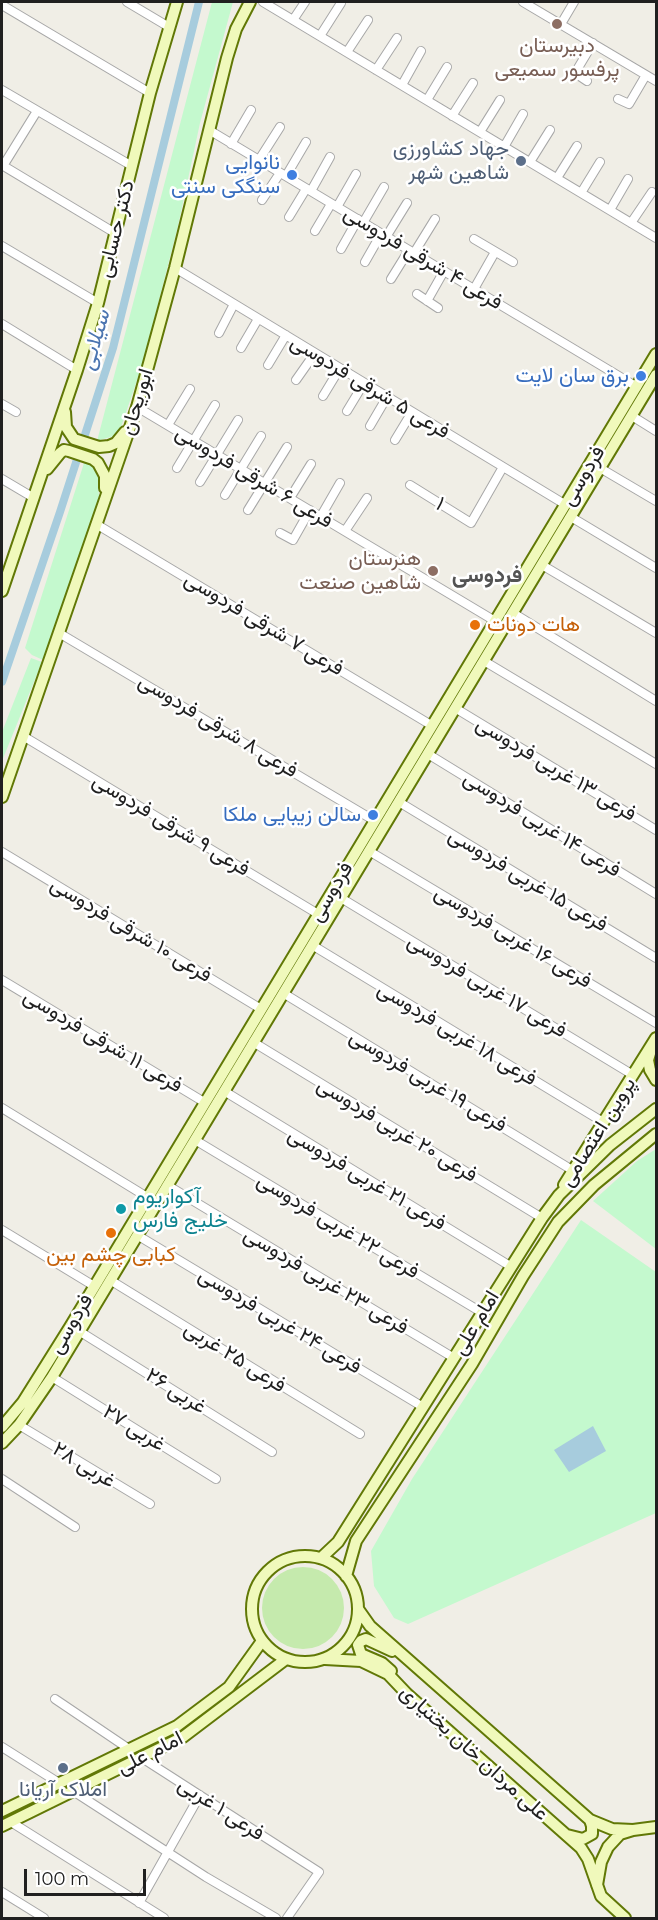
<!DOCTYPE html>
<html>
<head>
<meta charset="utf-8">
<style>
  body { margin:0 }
  #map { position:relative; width:658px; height:1920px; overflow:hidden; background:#f0eee6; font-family:Montserrat,sans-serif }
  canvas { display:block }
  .frame { position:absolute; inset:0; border:3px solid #202020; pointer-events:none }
  .scale { position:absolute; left:24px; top:1869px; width:122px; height:27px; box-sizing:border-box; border:3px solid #202020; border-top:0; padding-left:8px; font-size:18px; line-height:21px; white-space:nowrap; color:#202020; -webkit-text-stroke:4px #fff; paint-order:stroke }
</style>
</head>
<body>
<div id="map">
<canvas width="658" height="1920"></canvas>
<div class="frame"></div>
<div class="scale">100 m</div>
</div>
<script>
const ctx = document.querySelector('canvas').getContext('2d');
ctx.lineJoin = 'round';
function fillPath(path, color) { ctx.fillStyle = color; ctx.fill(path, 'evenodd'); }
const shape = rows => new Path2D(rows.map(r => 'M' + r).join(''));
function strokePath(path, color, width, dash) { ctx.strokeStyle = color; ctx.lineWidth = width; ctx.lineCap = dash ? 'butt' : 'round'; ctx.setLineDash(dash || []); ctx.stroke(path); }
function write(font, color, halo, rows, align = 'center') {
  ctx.font = font + ' Montserrat,Vazirmatn,sans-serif'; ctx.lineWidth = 5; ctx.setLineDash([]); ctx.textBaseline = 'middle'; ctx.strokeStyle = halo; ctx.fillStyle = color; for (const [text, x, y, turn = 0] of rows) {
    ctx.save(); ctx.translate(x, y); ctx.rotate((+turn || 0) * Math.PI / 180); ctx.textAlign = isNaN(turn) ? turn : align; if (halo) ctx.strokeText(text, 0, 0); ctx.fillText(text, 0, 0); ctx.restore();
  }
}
fillPath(shape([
  '262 1608a41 41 0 1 1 82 0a41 41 0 1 1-82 0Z'
]), '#c5eaad');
fillPath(shape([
  [212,2,233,2,200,123,178,226,143,363,121,427,114,436,97,441],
  [84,463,91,464,98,477,99,497,43,660,32,655,25,648],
  [31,658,42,662,2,761,2,732],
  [656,1149,656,1249,593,1201,637,1161],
  [581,1220,656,1272,656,1513,408,1624,394,1618,374,1586,371,1551,412,1479]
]), '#c4f9ce');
fillPath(shape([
  [593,1426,606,1451,569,1472,554,1450]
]), '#a7ccdd');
strokePath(shape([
  [2,682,60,512,113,348,199,2]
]), '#a7ccdd', 8);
const street = shape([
  [127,2,169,27],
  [263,2,656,238],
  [523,2,656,81],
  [2,5,150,93],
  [293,20,305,2],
  [561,24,574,2],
  [320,36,341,3],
  [347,52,368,20],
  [376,70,397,38],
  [587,81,575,73,593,43],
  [402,85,421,51],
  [2,90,132,166],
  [618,99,629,104,646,75],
  [427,100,447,67],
  [452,116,473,83],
  [209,130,637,387],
  [480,132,500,100],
  [231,144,251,110],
  [504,147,523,114],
  [259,160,280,127],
  [530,162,550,130],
  [2,165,115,233],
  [3,166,37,111],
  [286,176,306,142],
  [557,178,577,146],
  [311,191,330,157],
  [581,193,600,162],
  [262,200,280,173],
  [337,207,356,174],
  [610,210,628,179],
  [289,217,306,189],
  [363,223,384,187],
  [631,223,652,192],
  [315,231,331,204],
  [386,237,407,203],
  [474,239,513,262],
  [2,246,98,303],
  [341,249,358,219],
  [414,253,435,219],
  [365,262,381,234],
  [175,268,566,505],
  [391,279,409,250],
  [474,289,495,252],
  [417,294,438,308],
  [427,301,444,271],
  [2,324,77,370],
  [219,333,234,304],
  [241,348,258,319],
  [268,365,286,335],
  [296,380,315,353],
  [323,396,340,368],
  [2,404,16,412],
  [137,407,495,621],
  [347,411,364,383],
  [632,416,656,431],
  [168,425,190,389],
  [370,426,387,397],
  [395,440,412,412],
  [177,468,215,405],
  [600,468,656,501],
  [2,479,34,498],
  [200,482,238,420],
  [410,485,471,523,503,467],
  [225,495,261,436],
  [290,498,311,464],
  [248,510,287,447],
  [321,516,340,483],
  [571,517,656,568],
  [96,524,431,725],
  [345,531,367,498],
  [280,533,293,540,310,510],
  [542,565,656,633],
  [513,613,656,701],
  [59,633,375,821],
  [484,661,656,764],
  [455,708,656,830],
  [23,736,318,914],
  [428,754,656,894],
  [399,802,656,958],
  [369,851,656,1023],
  [2,852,261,1009],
  [341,898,633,1075],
  [312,945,603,1122],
  [2,980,204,1102],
  [283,993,572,1170],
  [253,1042,542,1218],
  [224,1091,510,1266],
  [2,1108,147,1197],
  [195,1140,481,1312],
  [167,1185,454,1358],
  [2,1230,94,1286],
  [137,1235,423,1407],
  [110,1280,360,1434],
  [79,1331,272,1452],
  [52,1377,216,1479],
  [19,1425,150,1504],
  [2,1479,75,1527],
  [55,1699,129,1749],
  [2,1747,59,1783],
  [142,1758,319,1872,287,1918],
  [73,1791,206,1877,276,1918],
  [11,1822,164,1918],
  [2,1892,44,1918],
  [139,1903,200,1795]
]);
const secondary = shape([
  [65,412,66,427,74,439,99,447,109,446,116,443,125,432],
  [47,469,60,453,64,450,69,451,93,459,98,463,105,476,105,488],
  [2,591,77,370,98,303,150,93,177,2],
  [2,797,137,407,175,268,227,58,236,29,250,2],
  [651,1050,648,1060,650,1070,656,1080],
  [564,1185,656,1038],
  [2,1427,23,1402,70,1327,656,354],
  [2,1443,19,1425,52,1377,656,375],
  '252 1609a53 53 0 1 1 106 0a53 53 0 1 1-106 0Z',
  [321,1558,338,1542,542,1218,559,1195,610,1145,656,1109],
  [346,1576,356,1541,472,1364,523,1276,558,1222,594,1185,656,1134],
  [358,1609,370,1626,590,1820,612,1829,633,1830],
  [325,1659,361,1661,388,1674,407,1694,581,1848,588,1859,601,1896,625,1918],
  [391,1671,382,1663,361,1654,358,1645,361,1641,366,1639,392,1651],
  [2,1811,177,1726,229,1687,262,1641],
  [2,1826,183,1737,286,1659],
  [567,1835,583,1839,592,1834,592,1826,590,1820],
  [597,1885,601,1862,608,1847,620,1834,633,1830,656,1827]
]);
strokePath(street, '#a7a7a7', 10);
strokePath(secondary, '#617806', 14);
strokePath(street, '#fff', 8);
strokePath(secondary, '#f0f9bb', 10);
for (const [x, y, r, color] of [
  [557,24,6,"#8d6e63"],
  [521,161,6,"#5c6f8a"],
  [292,175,6,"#3f7fe0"],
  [641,376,6,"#3f7fe0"],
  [433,571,6,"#8d6e63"],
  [475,625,6,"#e8710a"],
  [373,815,6,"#3f7fe0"],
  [121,1209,6,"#0f9aa8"],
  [111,1233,6,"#e8710a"],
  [63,1768,6,"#5c6f8a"]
]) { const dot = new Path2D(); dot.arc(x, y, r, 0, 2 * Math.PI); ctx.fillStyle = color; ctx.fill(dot); strokePath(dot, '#fff', 2); }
write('21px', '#785e54', '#fff', [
  ["دبیرستان",557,46],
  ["پرفسور سمیعی",557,70],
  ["هنرستان",421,559,"right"],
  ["شاهین صنعت",421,583,"right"]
]);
write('21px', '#4e5e75', '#fff', [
  ["جهاد کشاورزی",509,149],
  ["شاهین شهر",509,173],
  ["املاک آریانا",63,1790,"center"]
], 'right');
write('21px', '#366cbe', '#fff', [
  ["نانوایی",280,163],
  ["سنگکی سنتی",280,187],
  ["برق سان لایت",629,376],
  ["سالن زیبایی ملکا",361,815]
], 'right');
write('21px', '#202020', '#fff', [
  ["دکتر حسابی",116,229,-76],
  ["فرعی ۴ شرقی فردوسی",423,258,31],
  ["فرعی ۵ شرقی فردوسی",370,387,31],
  ["ابوریحان",137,402,-73],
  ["فردوسی",583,476,-59],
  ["فرعی ۶ شرقی فردوسی",254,477,31],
  ["۱",440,504,31],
  ["فرعی ۷ شرقی فردوسی",264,624,31],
  ["فرعی ۸ شرقی فردوسی",218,726,31],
  ["فرعی ۱۳ غربی فردوسی",556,769,31],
  ["فرعی ۱۴ غربی فردوسی",542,824,32],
  ["فرعی ۹ شرقی فردوسی",171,825,31],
  ["فرعی ۱۵ غربی فردوسی",528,880,31],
  ["فردوسی",331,892,-59],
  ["فرعی ۱۰ شرقی فردوسی",131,930,31],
  ["فرعی ۱۶ غربی فردوسی",513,937,31],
  ["فرعی ۱۷ غربی فردوسی",487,986,31],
  ["فرعی ۱۸ غربی فردوسی",457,1034,31],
  ["فرعی ۱۱ شرقی فردوسی",103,1041,31],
  ["فرعی ۱۹ غربی فردوسی",428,1081,31],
  ["فرعی ۲۰ غربی فردوسی",397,1130,31],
  ["پروین اعتصامی",598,1132,-58],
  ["فرعی ۲۱ غربی فردوسی",367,1179,31],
  ["فرعی ۲۲ غربی فردوسی",338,1226,31],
  ["فرعی ۲۳ غربی فردوسی",326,1281,31],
  ["فرعی ۲۴ غربی فردوسی",280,1321,31],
  ["امام علی",476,1323,-59],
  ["فردوسی",71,1324,-59],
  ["فرعی ۲۵ غربی",235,1357,32],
  ["۲۶ غربی",176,1391,32],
  ["۲۷ غربی",134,1428,32],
  ["۲۸ غربی",84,1465,31],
  ["امام علی",150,1753,-27],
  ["علی مردان خان بختیاری",474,1753,42],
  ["فرعی ۱ غربی",221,1809,33]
]);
write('21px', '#c56008', '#fff', [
  ["هات دونات",487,625],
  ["کبابی چشم بین",111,1255,"center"]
], 'left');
write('21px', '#0d838f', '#fff', [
  ["آکواریوم",133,1197],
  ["خلیج فارس",133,1221]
], 'left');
write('italic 22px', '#4c75b0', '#fff', [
  ["سیلابی",95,340,-74]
]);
write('bold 22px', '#535353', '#fff', [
  ["فردوسی",487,576]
]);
</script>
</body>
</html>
